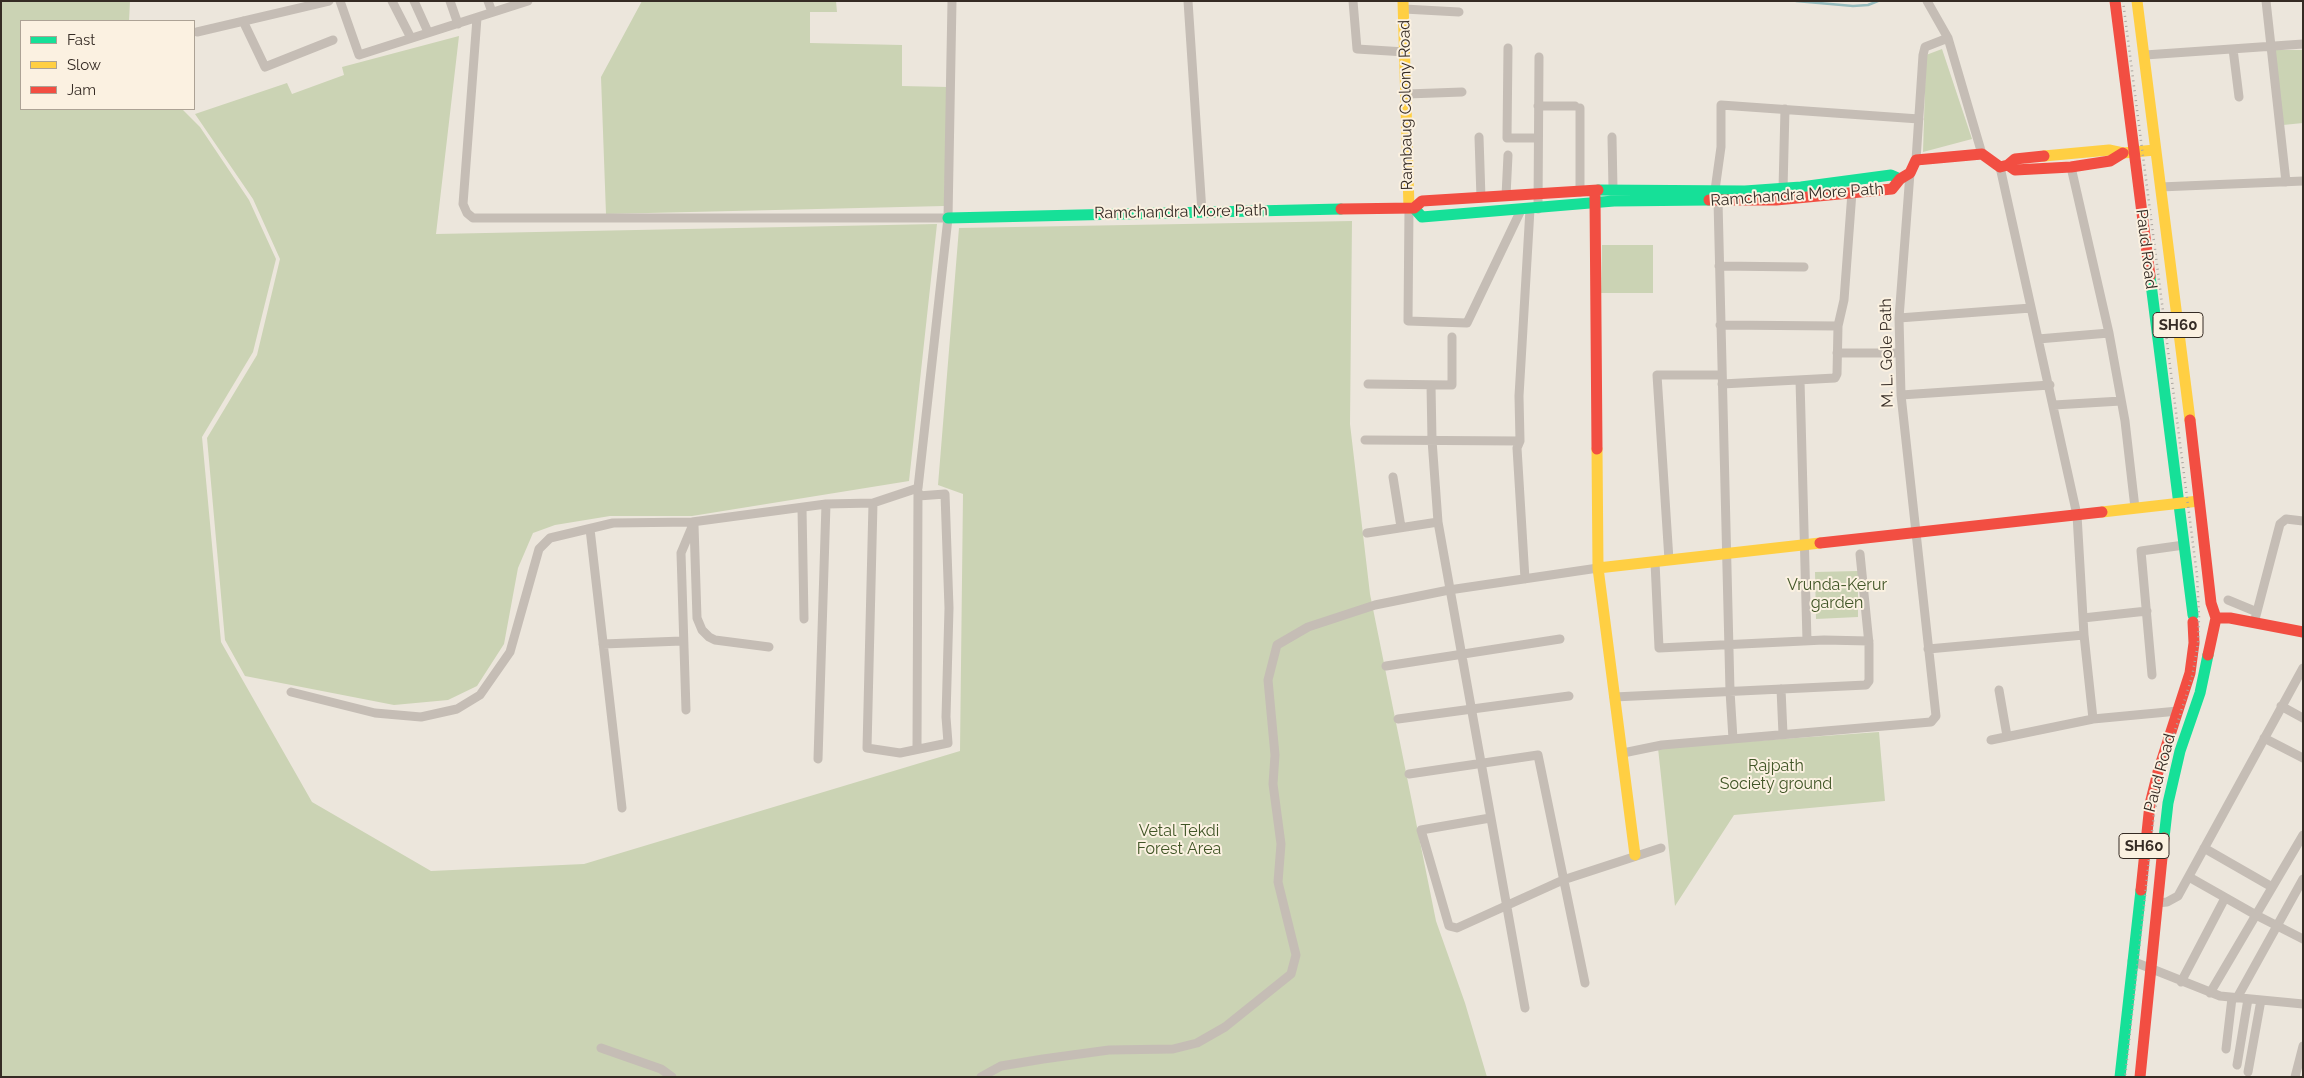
<!DOCTYPE html>
<html>
<head>
<meta charset="utf-8">
<style>
  body { margin:0 }
  #map { position:relative; width:2304px; height:1078px; overflow:hidden; background:#ece6dc; font-family:Raleway,sans-serif }
  canvas { display:block }
  .frame { position:absolute; inset:0; border:2px solid #352b24; pointer-events:none }
  .legend { position:absolute; left:20px; top:20px; width:175px; height:90px; box-sizing:border-box; background:#fbf1e1; border:1px solid #aca295; margin:0; padding:6px 9px; list-style:none; font-size:15px; color:#352b24 }
  .legend li { display:flex; align-items:center; gap:10px; height:25px }
  .legend b { width:25px; border:1px solid #aca295 }
</style>
</head>
<body>
<div id="map">
<canvas width="2304" height="1078"></canvas>
<div class="frame"></div>
<ul class="legend">
<li><b style="height:6px;background:#16e098"></b>Fast</li>
<li><b style="height:6px;background:#ffcf43"></b>Slow</li>
<li><b style="height:6px;background:#f24e42"></b>Jam</li>
</ul>
</div>
<script>
const ctx = document.querySelector('canvas').getContext('2d');
ctx.lineJoin = 'round';
function fillPath(path, color) { ctx.fillStyle = color; ctx.fill(path, 'evenodd'); }
const shape = rows => new Path2D(rows.map(r => 'M' + r).join(''));
function strokePath(path, color, width, dash) { ctx.strokeStyle = color; ctx.lineWidth = width; ctx.lineCap = dash ? 'butt' : 'round'; ctx.setLineDash(dash || []); ctx.stroke(path); }
function write(font, color, halo, rows, align = 'center') {
  ctx.font = font + ' Raleway,sans-serif'; ctx.lineWidth = 4; ctx.setLineDash([]); ctx.textBaseline = 'middle'; ctx.strokeStyle = halo; ctx.fillStyle = color; for (const [text, x, y, turn = 0] of rows) {
    ctx.save(); ctx.translate(x, y); ctx.rotate((+turn || 0) * Math.PI / 180); ctx.textAlign = isNaN(turn) ? turn : align; if (halo) ctx.strokeText(text, 0, 0); ctx.fillText(text, 0, 0); ctx.restore();
  }
}
fillPath(shape([
  [1,1,130,1,129,21,21,21,21,109,182,109,200,127,249,200,276,259,253,352,202,437,221,642,312,802,431,871,584,864,960,751,963,494,938,485,959,228,1352,221,1350,424,1370,594,1436,921,1465,1003,1487,1077,1,1077],
  [642,1,836,1,837,12,810,12,810,43,902,45,902,86,948,87,944,206,606,214,601,77],
  [459,36,436,234,937,224,909,481,692,516,610,516,555,525,533,533,518,568,504,644,477,686,448,700,394,705,245,676,225,640,207,438,257,355,280,259,253,199,195,114,287,83,292,94,344,75,342,67],
  [1942,49,1972,139,1923,152,1926,55],
  [2275,50,2303,50,2303,123,2283,125],
  [1602,245,1653,245,1653,293,1601,293],
  [1858,571,1858,617,1816,619,1815,572],
  [1879,732,1885,801,1734,815,1675,906,1658,748]
]), '#cbd3b4');
strokePath(shape([
  [1796,1,1853,6,1868,5,1878,1]
]), '#97bdbf', 2.5);
strokePath(shape([
  [340,1,359,55,528,1],
  [392,1,411,38],
  [414,1,428,32],
  [450,1,458,24],
  [488,1,492,12],
  [1188,1,1202,212],
  [1353,1,1357,49,1405,52],
  [1927,1,1948,38,1982,154],
  [2266,1,2286,182],
  [1404,9,1459,12],
  [477,18,463,204,467,213,473,218,948,218],
  [243,21,265,67,333,40],
  [197,32,329,1],
  [1508,48,1507,138,1537,138],
  [2233,49,2239,97],
  [2145,55,2303,44],
  [1407,94,1462,92],
  [1538,106,1575,106],
  [1479,137,1481,198],
  [1612,137,1613,189],
  [1916,160,1923,55,1925,47,1948,38],
  [2000,167,2077,515,2084,635,2093,719,2178,711],
  [2071,167,2109,333,2125,421,2135,508],
  [2160,187,2303,181],
  [1783,189,1785,109],
  [1580,192,1580,108],
  [1506,196,1508,155],
  [1409,208,1408,321,1467,323,1521,210],
  [1538,209,1539,57],
  [1719,266,1804,267],
  [1899,318,2031,308],
  [1720,325,1838,326,1837,374,1835,378,1722,384],
  [1838,326,1844,300,1852,192],
  [2038,339,2109,333],
  [1837,353,1900,353],
  [1800,380,1807,641],
  [1368,384,1452,385,1452,337],
  [1431,385,1432,440,1438,522,1525,1008],
  [1901,395,2050,385],
  [2054,405,2121,401],
  [1365,440,1520,441,1517,448,1525,579],
  [1520,441,1519,396,1530,209],
  [1393,477,1401,527],
  [873,503,867,748,900,753,948,743,946,717,949,608,945,494,918,496],
  [802,508,804,619],
  [694,525,697,618,702,630,709,637,715,640,769,647],
  [590,529,622,808],
  [1367,533,1438,522],
  [1669,560,1657,375,1722,375],
  [1655,562,1659,648,1824,640,1869,641],
  [2228,600,2257,612],
  [2083,618,2147,611],
  [2254,623,2280,524,2286,519,2303,521],
  [603,644,682,641],
  [1928,649,2084,635],
  [1386,666,1560,639],
  [2152,675,2141,551,2184,545],
  [1781,689,1783,734],
  [1999,690,2007,736],
  [291,692,375,713,421,717,457,709,480,695,510,652,539,549,550,538,613,523,692,522,826,504,873,503,918,488,948,218,952,1],
  [1614,697,1866,685,1869,681,1869,644,1860,554],
  [2281,706,2303,718],
  [686,710,681,553,694,522],
  [1398,719,1569,696],
  [2264,738,2303,758],
  [1733,739,1730,691,1718,201,1715,190,1721,147,1721,105,1919,119],
  [1991,740,2093,719],
  [917,748,918,491],
  [1623,753,1662,745,1931,722,1936,716,1901,395,1899,318,1910,173],
  [818,759,826,504],
  [1409,774,1538,755,1585,983],
  [1490,818,1421,830,1449,926,1457,928,1563,880,1661,848],
  [2204,848,2272,887],
  [2189,877,2256,915,2303,939],
  [2157,903,2167,902,2178,896,2303,668],
  [2132,961,2220,996,2303,1004],
  [2181,982,2225,898],
  [2210,993,2303,835],
  [2237,998,2303,879],
  [601,1048,661,1069,672,1077],
  [2226,1049,2232,998],
  [2237,1065,2248,999],
  [2248,1072,2261,1000],
  [981,1077,1001,1066,1043,1059,1109,1050,1173,1049,1197,1043,1225,1027,1291,974,1296,955,1278,882,1281,844,1273,784,1275,755,1268,680,1277,645,1308,627,1375,605,1449,590,1598,568],
  [2295,1077,2303,1046]
]), '#c5bdb5', 9);
strokePath(shape([
  [1598,190,1745,191,1801,187,1891,175,1900,179],
  [1414,208,1422,217,1614,201,1709,200],
  [948,218,1341,209],
  [2150,276,2193,615],
  [2164,838,2168,803,2180,751,2200,693,2208,655],
  [2120,1077,2141,890]
]), '#16e098', 11);
strokePath(shape([
  [1403,1,1409,208],
  [2137,1,2190,420],
  [2044,156,2109,150,2123,153,2155,150],
  [1597,449,1598,568,1635,855],
  [2102,512,2199,501],
  [1598,568,1820,543]
]), '#ffcf43', 11);
strokePath(shape([
  [2115,1,2150,276],
  [2008,165,2015,170,2071,167,2110,161,2123,153],
  [1595,196,1597,449],
  [1709,200,1776,200,1892,189,1900,179,1910,173,1916,160,1982,154,2000,167,2008,165,2015,159,2044,156],
  [1341,209,1414,208,1422,201,1598,190],
  [2190,420,2211,603,2216,618,2208,655],
  [1820,543,2102,512],
  [2216,618,2230,618,2303,632],
  [2141,890,2150,804,2158,772,2190,673,2194,643,2193,622],
  [2140,1077,2164,838]
]), '#f24e42', 11);
strokePath(shape([
  [2123,1,2197,575,2199,617,2198,644,2192,677,2165,762,2154,814,2125,1077]
]), '#aca6a0', 2.5, [1, 4]);
for (const [x, y, w] of [
  [2178,325,50],
  [2144,846,50]
]) { const box = new Path2D(); box.roundRect(x - w / 2, y - 12.5, w, 25, 4); ctx.fillStyle = '#fbf1e1'; ctx.fill(box); strokePath(box, '#352b24', 1); }
write('bold 15px', '#352b24', null, [
  ["SH60",2178,325],
  ["SH60",2144,846]
]);
write('16px', '#352b24', '#fbf1e1', [
  ["Rambaug Colony Road",1406,105,-91],
  ["Ramchandra More Path",1797,195,-4],
  ["Ramchandra More Path",1181,212,-1],
  ["Paud Road",2146,249,83],
  ["M. L. Gole Path",1887,353,-91],
  ["Paud Road",2160,773,-75]
]);
write('16px', '#405526', '#fbf1e1', [
  ["Vrunda-Kerur",1837,585],
  ["garden",1837,603],
  ["Rajpath",1776,766],
  ["Society ground",1776,784],
  ["Vetal Tekdi",1179,831],
  ["Forest Area",1179,849]
]);
</script>
</body>
</html>
